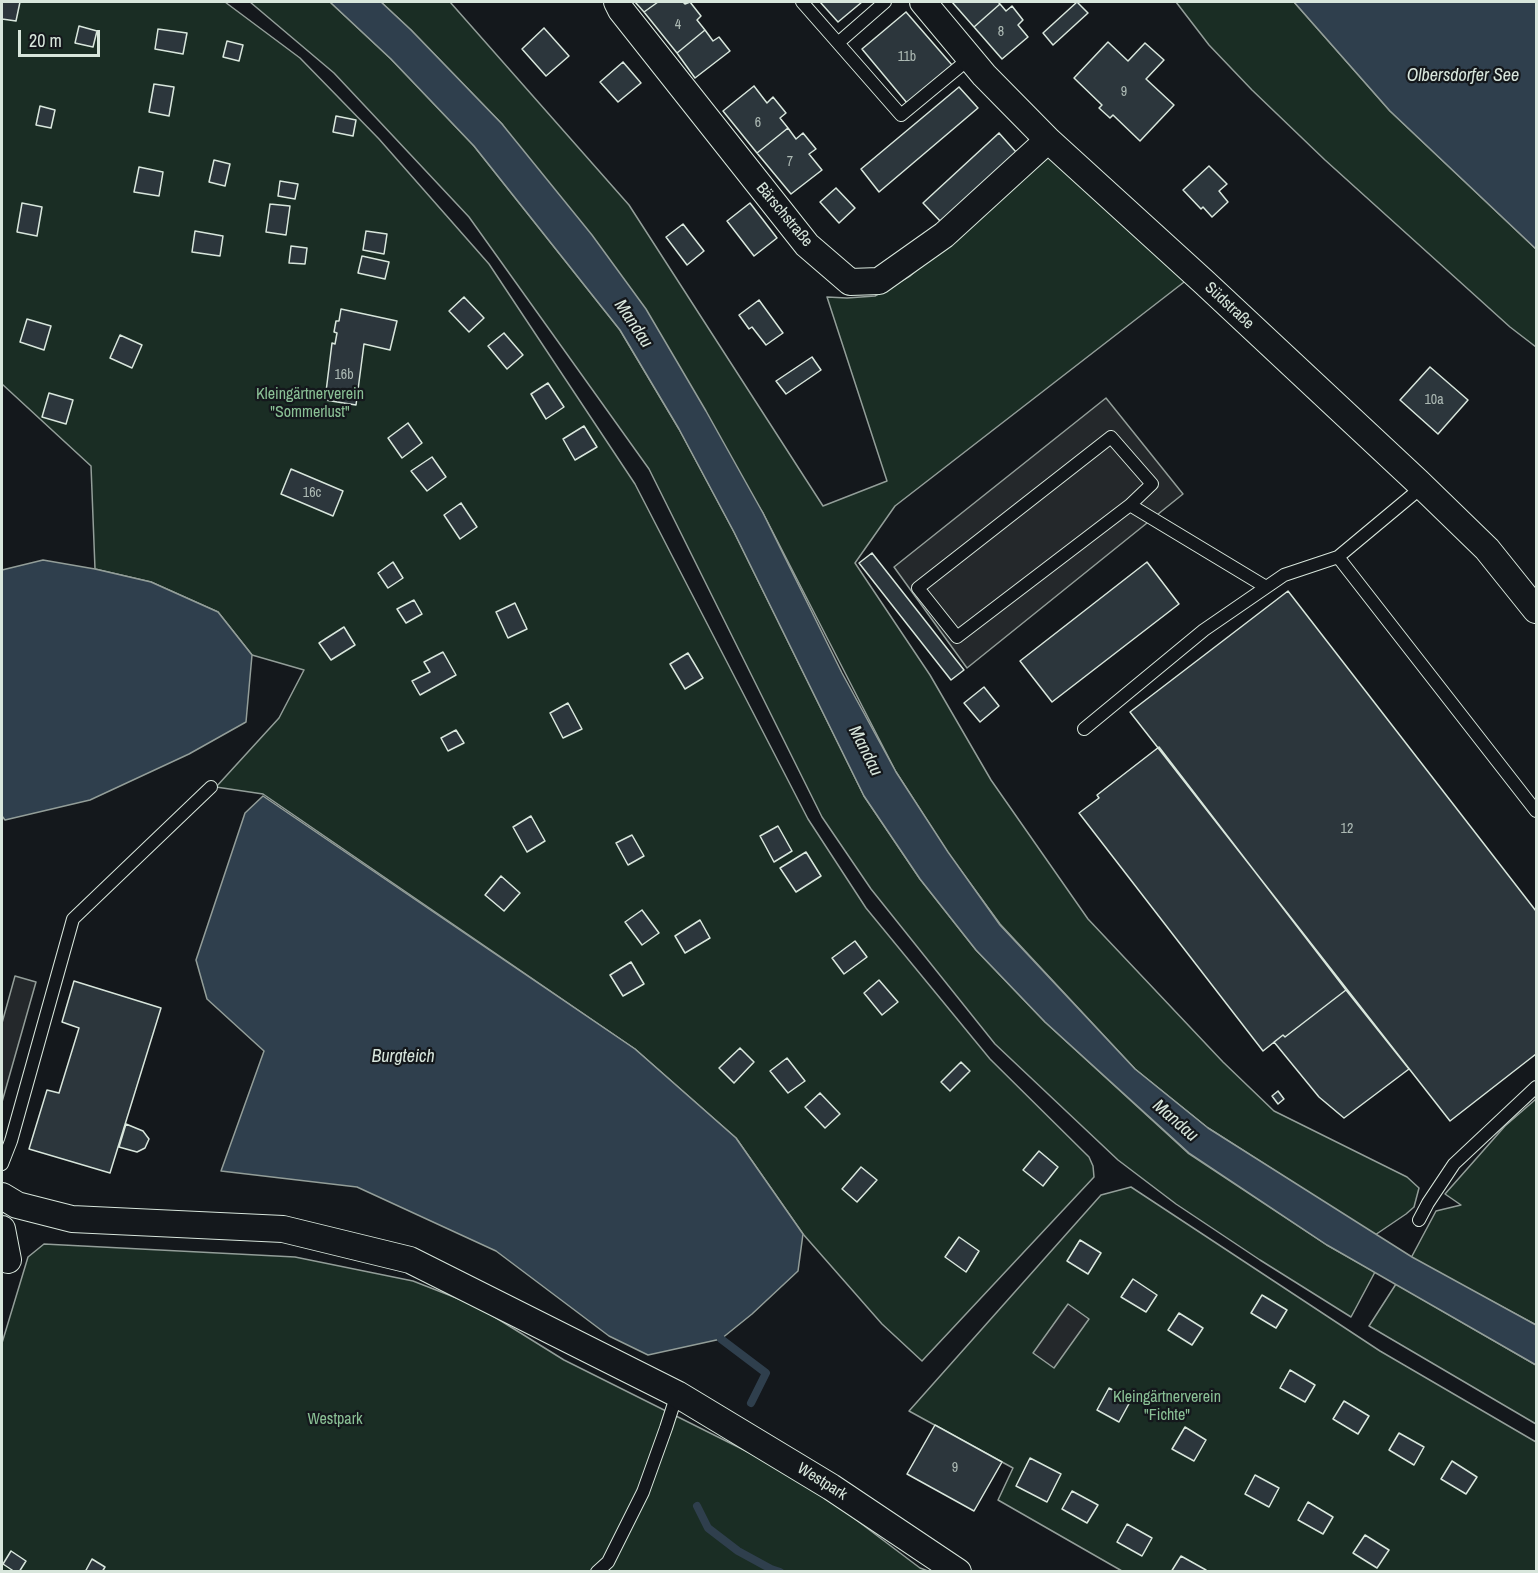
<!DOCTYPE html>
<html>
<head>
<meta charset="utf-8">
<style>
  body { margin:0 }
  #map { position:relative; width:1538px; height:1573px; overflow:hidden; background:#14181c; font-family:"Archivo Narrow",sans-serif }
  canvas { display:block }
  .frame { position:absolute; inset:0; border:3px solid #d8e6dc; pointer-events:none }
  .scale { position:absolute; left:18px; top:30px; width:82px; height:27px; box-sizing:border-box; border:3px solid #d8e6dc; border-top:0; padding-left:8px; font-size:18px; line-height:21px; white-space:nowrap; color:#d8e6dc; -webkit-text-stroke:4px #14181c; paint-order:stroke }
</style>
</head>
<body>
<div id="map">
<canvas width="1538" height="1573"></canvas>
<div class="frame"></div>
<div class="scale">20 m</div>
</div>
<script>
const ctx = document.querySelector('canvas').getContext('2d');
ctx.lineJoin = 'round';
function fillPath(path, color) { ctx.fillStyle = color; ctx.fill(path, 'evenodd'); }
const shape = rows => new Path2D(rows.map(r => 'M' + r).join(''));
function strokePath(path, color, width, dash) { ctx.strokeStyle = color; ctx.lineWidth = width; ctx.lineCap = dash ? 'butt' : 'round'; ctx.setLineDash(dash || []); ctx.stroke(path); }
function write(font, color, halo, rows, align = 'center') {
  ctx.font = font + ' "Archivo Narrow",sans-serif'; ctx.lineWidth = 4.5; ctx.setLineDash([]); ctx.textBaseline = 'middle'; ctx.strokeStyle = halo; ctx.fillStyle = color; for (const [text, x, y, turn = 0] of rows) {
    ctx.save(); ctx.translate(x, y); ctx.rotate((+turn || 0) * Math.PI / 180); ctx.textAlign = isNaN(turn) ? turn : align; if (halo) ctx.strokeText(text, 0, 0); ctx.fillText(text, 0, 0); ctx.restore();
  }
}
const green = shape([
  [2,2,225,2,300,58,379,139,489,264,635,484,808,819,866,908,990,1059,1089,1157,1093,1166,1094,1177,922,1361,882,1324,803,1234,736,1138,635,1049,263,794,216,787,279,718,304,670,252,655,218,612,151,582,95,569,91,466,2,384,2,2],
  [250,2,330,2,391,59,474,146,620,330,679,429,734,532,864,796,920,879,976,950,1045,1022,1188,1153,1327,1245,1375,1272,1351,1317,1260,1260,1176,1204,1118,1160,995,1044,871,889,822,817,649,469,469,217,334,73,250,2],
  [381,2,450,2,629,205,823,506,887,481,827,297,847,298,875,296,910,276,1049,157,1188,279,895,506,855,563,930,675,991,780,1088,919,1223,1062,1274,1111,1407,1177,1419,1188,1414,1207,1406,1214,1375,1235,1208,1128,1135,1069,1000,924,948,853,896,772,763,513,502,124,411,30,381,2],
  [1176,2,1294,2,1390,111,1536,249,1536,347,1510,327,1325,160,1252,90,1209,45,1176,2],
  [1536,1099,1536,1325,1411,1258,1436,1211,1461,1205,1445,1194,1505,1126,1536,1099],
  [1131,1187,1380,1351,1536,1442,1536,1571,1122,1571,998,1500,1013,1468,909,1411,1101,1195,1131,1187],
  [44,1244,295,1257,413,1281,477,1306,564,1360,802,1479,920,1568,928,1571,2,1572,2,1343,28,1257,44,1244],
  [1396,1284,1536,1365,1536,1424,1369,1326,1396,1284]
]);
fillPath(green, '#1a2d24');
strokePath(green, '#939e99', 1.5);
const parking = shape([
  [1106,398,1183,494,967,668,894,567,1106,398],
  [15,976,36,982,2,1102,2,1023,15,976],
  [1068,1304,1089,1319,1054,1368,1033,1353,1068,1304]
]);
fillPath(parking, '#24282b');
strokePath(parking, '#939e99', 1.5);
const water = shape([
  [330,2,381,2,411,30,502,124,592,235,646,309,706,411,763,513,842,673,896,772,948,852,1000,925,1135,1069,1208,1128,1412,1257,1536,1325,1536,1365,1327,1245,1189,1153,1045,1022,976,950,920,879,864,796,734,532,679,429,620,330,474,146,391,59,330,2],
  [1294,2,1536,2,1536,249,1390,111,1294,2],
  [43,560,95,569,151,582,218,612,252,655,246,722,189,754,90,800,5,820,2,816,2,570,43,560],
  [263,796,635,1049,736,1138,803,1234,798,1271,752,1314,721,1339,648,1355,609,1336,496,1251,357,1187,221,1171,264,1051,207,999,196,960,245,813,263,796]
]);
fillPath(water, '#2f3f4d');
strokePath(water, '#939e99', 1.5);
strokePath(shape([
  [721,1339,766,1373,751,1403],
  [697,1506,708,1528,738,1551,771,1569,780,1572]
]), '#2f3f4d', 8);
const building = shape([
  [2,2,20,2,16,21,2,19,2,2],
  [635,2,658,2,644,12,635,2],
  [658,2,683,2,685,4,690,2,701,16,697,20,705,30,677,53,644,12,658,2],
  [820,2,862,2,838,22,820,2],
  [952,2,998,2,1000,4,974,27,952,2],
  [1077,2,1088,13,1053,45,1043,33,1077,2],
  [1000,4,1006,11,1012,6,1023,20,1018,25,1028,37,1002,59,974,27,1000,4],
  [906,12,952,65,907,103,862,49,906,12],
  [79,26,97,31,93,47,75,43,79,26],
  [544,28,569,56,546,76,522,49,544,28],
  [158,29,187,33,183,54,155,49,158,29],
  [705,30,713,41,719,37,730,51,695,78,677,53,705,30],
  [227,41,243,45,239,61,223,57,227,41],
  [1108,42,1128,61,1145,43,1164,60,1146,79,1174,105,1140,141,1113,115,1110,118,1099,108,1102,105,1074,78,1108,42],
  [623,62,641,83,618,102,600,82,623,62],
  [154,84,174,87,169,116,149,112,154,84],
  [754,86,767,103,773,97,786,113,780,118,788,128,757,153,723,111,754,86],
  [959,87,978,108,879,192,861,169,959,87],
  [40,106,55,110,51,128,36,125,40,106],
  [336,116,356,120,353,136,333,132,336,116],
  [788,128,796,139,803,133,816,149,809,154,822,170,791,194,757,153,788,128],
  [999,133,1016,152,941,222,923,203,999,133],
  [214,160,230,164,225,186,209,182,214,160],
  [1209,166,1227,184,1219,191,1228,202,1212,217,1203,207,1201,209,1183,190,1209,166],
  [139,167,163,172,159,196,134,192,139,167],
  [280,181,298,184,295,199,278,196,280,181],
  [836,188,855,208,839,223,820,202,836,188],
  [22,203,42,207,37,236,17,232,22,203],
  [750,203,777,238,754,256,727,221,750,203],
  [270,204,290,206,286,235,266,232,270,204],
  [683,224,704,251,687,265,666,237,683,224],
  [195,231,223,236,220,256,192,252,195,231],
  [366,231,387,234,384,254,363,250,366,231],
  [291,246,307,248,305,264,289,263,291,246],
  [362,256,389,262,385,279,358,273,362,256],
  [464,297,484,318,469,332,449,311,464,297],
  [759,300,783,333,766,345,752,327,749,329,739,315,759,300],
  [341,309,397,321,390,350,364,344,356,405,325,400,332,343,335,344,337,333,334,332,336,321,339,321,341,309],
  [27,319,51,326,44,350,20,342,27,319],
  [504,333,523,355,507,369,488,346,504,333],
  [120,335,142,345,132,368,110,358,120,335],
  [812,357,821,370,786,394,776,381,812,357],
  [1430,367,1468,400,1438,434,1400,400,1430,367],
  [548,383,564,407,546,419,531,394,548,383],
  [49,393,73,400,66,424,42,417,49,393],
  [408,423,422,443,402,458,388,438,408,423],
  [584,426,597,447,575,460,563,439,584,426],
  [432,457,446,477,427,491,411,471,432,457],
  [291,469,343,491,333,516,281,494,291,469],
  [461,503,477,527,460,539,444,515,461,503],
  [872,553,964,670,951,680,859,563,872,553],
  [393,562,403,578,388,588,378,573,393,562],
  [1147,562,1179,604,1052,702,1020,661,1147,562],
  [1288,591,1536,911,1536,1054,1450,1121,1130,712,1288,591],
  [414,600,422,614,406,623,397,609,414,600],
  [515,603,527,629,508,638,496,612,515,603],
  [344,627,355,645,331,660,319,643,344,627],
  [443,652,456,675,420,695,412,681,430,672,424,662,443,652],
  [688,653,703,678,685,689,670,664,688,653],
  [984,687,999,706,980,722,964,703,984,687],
  [568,703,582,729,563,738,550,713,568,703],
  [456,730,464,743,448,751,441,738,456,730],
  [1159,747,1346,990,1285,1037,1283,1035,1263,1051,1079,813,1099,798,1097,795,1159,747],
  [531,816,545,841,527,852,513,827,531,816],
  [778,826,792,851,774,862,760,836,778,826],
  [632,835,644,856,628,865,616,843,632,835],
  [806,852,821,876,796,892,780,868,806,852],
  [501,876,520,893,504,911,485,895,501,876],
  [642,910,659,933,642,945,625,922,642,910],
  [700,920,710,938,685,953,675,936,700,920],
  [855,941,867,957,844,974,832,958,855,941],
  [631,962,644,984,623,996,610,975,631,962],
  [879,980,898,1002,882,1015,864,993,879,980],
  [74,981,161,1008,110,1173,29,1149,47,1090,59,1093,79,1028,62,1022,74,981],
  [1346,990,1409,1069,1344,1118,1319,1097,1274,1042,1283,1035,1285,1037,1346,990],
  [740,1048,754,1062,734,1083,719,1068,740,1048],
  [787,1058,805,1081,788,1093,770,1071,787,1058],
  [961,1062,970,1071,950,1091,941,1082,961,1062],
  [1278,1091,1284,1099,1278,1104,1272,1096,1278,1091],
  [820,1093,840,1114,825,1128,805,1107,820,1093],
  [126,1124,143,1131,149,1139,145,1148,137,1152,119,1147,126,1124],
  [1039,1151,1058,1167,1043,1186,1023,1170,1039,1151],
  [861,1167,877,1180,857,1202,842,1189,861,1167],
  [959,1237,979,1251,966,1272,945,1257,959,1237],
  [1080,1240,1101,1253,1088,1274,1067,1261,1080,1240],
  [1133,1279,1157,1295,1146,1312,1121,1297,1133,1279],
  [1262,1295,1287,1310,1276,1328,1251,1313,1262,1295],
  [1179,1313,1203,1328,1192,1345,1168,1330,1179,1313],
  [1290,1370,1315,1385,1305,1402,1280,1388,1290,1370],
  [1109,1388,1131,1400,1119,1422,1097,1410,1109,1388],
  [1344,1401,1369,1416,1358,1434,1333,1419,1344,1401],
  [935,1425,1002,1462,974,1511,907,1474,935,1425],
  [1185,1427,1206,1440,1194,1461,1172,1449,1185,1427],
  [1399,1433,1424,1447,1414,1465,1389,1450,1399,1433],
  [1030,1458,1061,1474,1047,1502,1016,1486,1030,1458],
  [1452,1461,1477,1477,1466,1494,1441,1479,1452,1461],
  [1255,1475,1279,1488,1269,1507,1245,1494,1255,1475],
  [1072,1491,1098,1505,1087,1523,1062,1509,1072,1491],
  [1308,1502,1333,1517,1323,1534,1298,1520,1308,1502],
  [1127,1524,1152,1538,1142,1556,1117,1542,1127,1524],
  [1365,1535,1389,1550,1377,1568,1353,1553,1365,1535],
  [11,1551,26,1561,19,1572,15,1572,3,1564,11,1551],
  [1181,1556,1206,1570,1205,1572,1171,1572,1181,1556],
  [92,1559,105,1567,102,1572,85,1572,92,1559]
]);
fillPath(building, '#2c363c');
strokePath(building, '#d8e6dc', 1.5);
const lane = shape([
  [802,2,838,43,885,2],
  [838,43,901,115,970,58],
  [1422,487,1338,557,1536,811],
  [1130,505,1152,484,1111,437,918,588,957,637,1130,505,1266,587],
  [1084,729,1204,630,1284,575,1338,557],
  [2,1164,11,1141,73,919,211,787],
  [1419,1220,1428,1203,1454,1164,1536,1087],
  [597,1572,608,1562,643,1492,666,1428,677,1394]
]);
const street = shape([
  [617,2,621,10,807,245,850,282,879,281,944,235,1048,140],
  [923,2,984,75,1048,140,1205,283,1418,482,1487,549,1536,610],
  [2,1196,17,1205,72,1219,283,1229,410,1260,677,1394,831,1487,958,1572],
  [2,1229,8,1260]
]);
strokePath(lane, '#d8e6dc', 14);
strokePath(street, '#d8e6dc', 28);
strokePath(lane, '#14181c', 12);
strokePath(street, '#14181c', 26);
write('14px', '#adbab4', null, [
  ["4",678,25],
  ["8",1001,32],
  ["11b",907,57],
  ["9",1124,92],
  ["6",758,123],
  ["7",790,162],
  ["16b",344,375],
  ["10a",1434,400],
  ["16c",312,493],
  ["12",1347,829],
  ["9",955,1468]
]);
write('16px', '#d8e6dc', '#14181c', [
  ["Bärschstraße",784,215,50],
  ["Südstraße",1229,306,43],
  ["Westpark",822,1482,32]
]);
write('16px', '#8ac095', '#14181c', [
  ["Kleingärtnerverein",310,395],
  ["\"Sommerlust\"",310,413],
  ["Kleingärtnerverein",1167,1398],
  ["\"Fichte\"",1167,1416],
  ["Westpark",335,1420]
]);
write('italic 18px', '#d8e6dc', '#14181c', [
  ["Olbersdorfer See",1463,76],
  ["Mandau",633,324,56],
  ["Mandau",865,751,63],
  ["Burgteich",403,1057],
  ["Mandau",1175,1121,41]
]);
</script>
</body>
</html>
